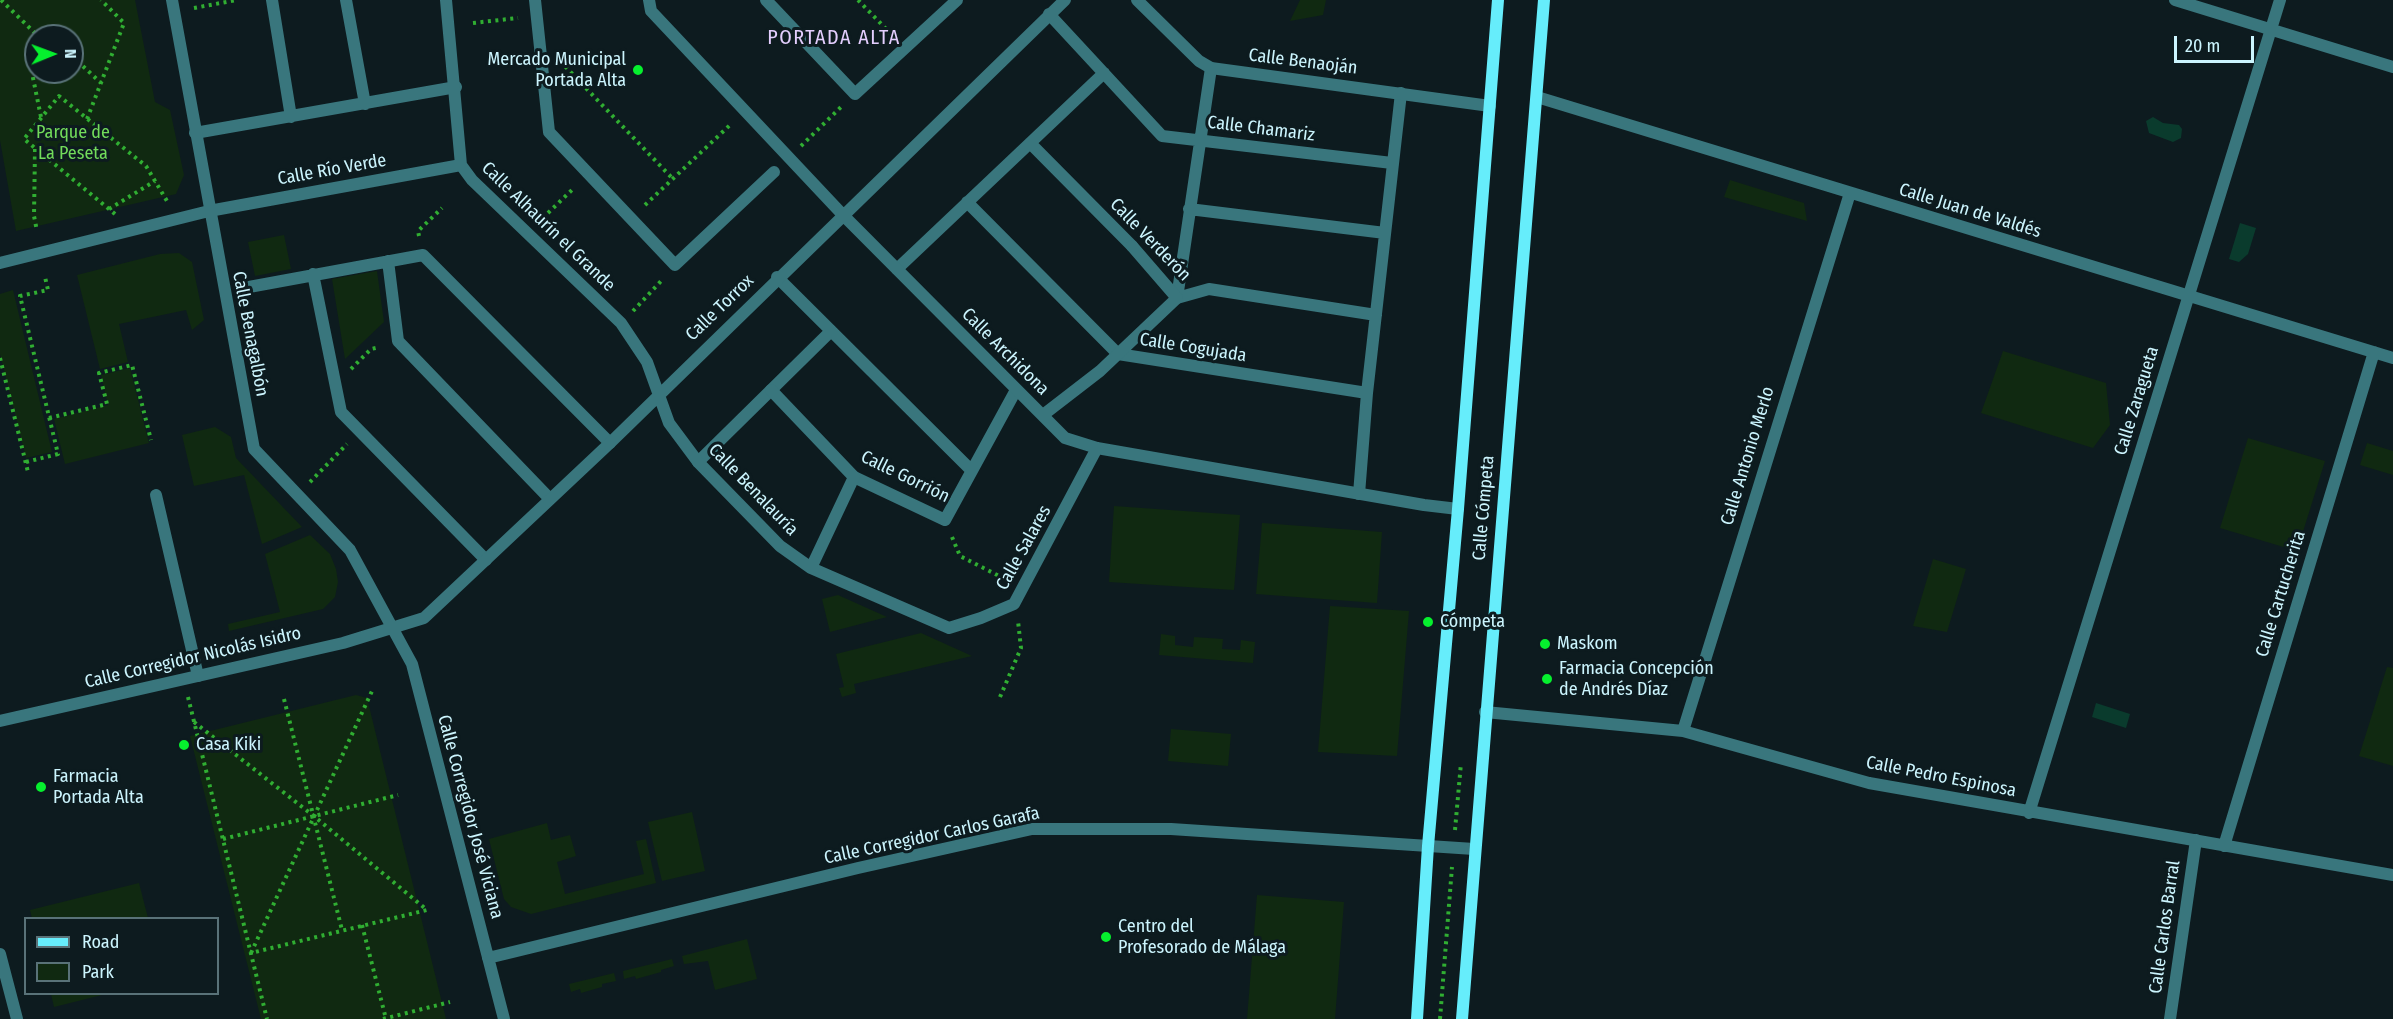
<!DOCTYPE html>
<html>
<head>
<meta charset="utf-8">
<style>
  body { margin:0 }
  #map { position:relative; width:2393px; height:1019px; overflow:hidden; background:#0d1b1f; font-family:"Fira Sans Condensed",sans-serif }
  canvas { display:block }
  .legend { position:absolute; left:24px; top:917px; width:195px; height:78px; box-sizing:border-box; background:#0d1b1f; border:2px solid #597278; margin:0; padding:8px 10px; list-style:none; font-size:18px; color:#ccf5fe }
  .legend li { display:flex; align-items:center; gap:12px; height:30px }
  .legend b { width:30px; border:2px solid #597278 }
  .north { position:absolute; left:24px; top:24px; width:60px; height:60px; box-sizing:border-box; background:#0d1b1f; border:2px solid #597278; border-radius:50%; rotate:89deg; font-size:16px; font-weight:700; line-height:24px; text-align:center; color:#ccf5fe }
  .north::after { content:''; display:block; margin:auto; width:21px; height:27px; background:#06f02e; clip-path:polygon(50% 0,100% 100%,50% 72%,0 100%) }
  .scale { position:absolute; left:2174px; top:36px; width:80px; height:27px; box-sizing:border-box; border:3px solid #ccf5fe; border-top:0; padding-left:8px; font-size:18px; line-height:21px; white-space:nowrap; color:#ccf5fe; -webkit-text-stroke:4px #0d1b1f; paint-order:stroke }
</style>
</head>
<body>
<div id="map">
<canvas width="2393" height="1019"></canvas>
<ul class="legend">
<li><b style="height:8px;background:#66edfb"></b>Road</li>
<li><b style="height:16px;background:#102911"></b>Park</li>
</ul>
<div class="north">N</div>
<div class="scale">20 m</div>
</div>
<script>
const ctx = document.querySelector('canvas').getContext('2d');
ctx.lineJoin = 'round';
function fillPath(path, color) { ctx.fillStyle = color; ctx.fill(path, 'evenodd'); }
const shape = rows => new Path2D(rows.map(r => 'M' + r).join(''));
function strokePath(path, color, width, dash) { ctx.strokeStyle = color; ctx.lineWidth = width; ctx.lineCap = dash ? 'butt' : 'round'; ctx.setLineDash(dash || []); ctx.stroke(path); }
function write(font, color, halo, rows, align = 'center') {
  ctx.font = font + ' "Fira Sans Condensed",sans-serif'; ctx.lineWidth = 6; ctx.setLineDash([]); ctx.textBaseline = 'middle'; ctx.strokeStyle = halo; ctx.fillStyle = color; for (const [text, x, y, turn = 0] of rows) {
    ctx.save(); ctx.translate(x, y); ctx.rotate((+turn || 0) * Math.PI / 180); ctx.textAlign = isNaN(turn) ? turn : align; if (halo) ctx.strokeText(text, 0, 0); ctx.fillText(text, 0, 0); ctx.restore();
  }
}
fillPath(shape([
  [0,0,135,0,155,102,170,110,184,175,176,194,16,231,0,140],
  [36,36,72,36,72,72,36,72],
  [1300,0,1326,0,1323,15,1290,21],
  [1730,180,1804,203,1807,221,1724,197],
  [284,235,291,269,255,276,248,242],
  [179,253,192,262,204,320,192,330,186,310,119,324,128,362,100,369,77,275,160,254],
  [377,271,384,322,345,359,332,279],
  [13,290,52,452,26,458,0,354,0,294],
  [2003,351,2106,383,2110,425,2093,448,1981,413],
  [130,368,149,443,65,464,54,419,108,405,101,375],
  [215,427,231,437,236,458,302,527,262,544,244,475,194,486,182,435],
  [2248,438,2325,461,2297,551,2220,528],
  [2367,443,2393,451,2393,475,2360,465],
  [1114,506,1240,515,1234,590,1109,582],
  [1262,523,1382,532,1377,603,1256,594],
  [310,535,330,554,336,569,338,582,335,597,323,609,229,631,228,624,280,612,265,554],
  [1933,559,1966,569,1947,632,1913,626],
  [838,595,887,617,830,632,822,599],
  [1330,606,1409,611,1397,756,1318,752],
  [921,633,972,656,854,684,856,693,842,697,839,688,844,687,836,654],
  [1161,634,1175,636,1175,645,1193,647,1194,637,1223,639,1222,649,1240,650,1241,640,1255,642,1253,663,1159,655],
  [2387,667,2393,668,2393,766,2359,756],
  [356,695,367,698,446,1019,261,1019,190,736],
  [1171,729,1231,734,1228,766,1168,761],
  [692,812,705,871,662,881,648,822],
  [547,823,551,840,570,835,576,856,557,862,565,894,644,874,636,841,646,839,656,883,531,914,511,907,504,899,489,839],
  [139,883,148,918,32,918,30,910],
  [1257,895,1344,902,1335,1019,1247,1019],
  [747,939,757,979,715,990,708,961,684,964,682,956],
  [672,959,674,966,661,970,661,972,636,979,635,976,624,979,623,971],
  [614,973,616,981,602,984,602,987,581,993,580,989,571,992,569,984],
  [51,994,106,994,54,1007]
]), '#102911');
fillPath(shape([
  [2153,117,2163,123,2179,125,2182,129,2181,138,2173,142,2149,133,2146,121],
  [2240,223,2256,228,2248,254,2239,262,2229,259],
  [2096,703,2130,714,2126,728,2092,717]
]), '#0a3b2d');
strokePath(shape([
  [1,0,38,36],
  [858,0,891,34],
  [194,8,237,0],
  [473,23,518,18],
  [72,56,101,83],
  [560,61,673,179],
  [36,63,32,73,41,117],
  [87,119,124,23,101,0],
  [801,146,841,107],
  [35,149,34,216,37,231],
  [645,205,730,125],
  [109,209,155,181],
  [548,213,575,187],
  [115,214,24,139,59,96,146,166,167,201],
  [419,236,418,231,442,208],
  [633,311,663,279],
  [0,358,28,472],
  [351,369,371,349,380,347],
  [49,418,107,404,99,373,132,365,151,440],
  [26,462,58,454,20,296,48,290,45,277],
  [310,482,347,444],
  [952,537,960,556,1007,580],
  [188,697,267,1019],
  [1000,697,1021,648,1018,621],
  [284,699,342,930],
  [194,722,315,817,427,910,251,953],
  [1455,830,1461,763],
  [223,839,398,795],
  [362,925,386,1019],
  [251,953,372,691],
  [383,1019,450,1002],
  [1440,1019,1452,867]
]), '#30ae32', 4, [3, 4.5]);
strokePath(shape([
  [156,495,198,676]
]), '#39767d', 12);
strokePath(shape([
  [272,0,291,117],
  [346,0,365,104],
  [535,0,549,132,675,265,774,172],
  [766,0,855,94,957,0],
  [1049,14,1162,136,1392,163],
  [1211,68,1177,298,1209,289,1376,315],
  [195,133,456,87],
  [1030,143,1132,246],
  [967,202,1118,354,1367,393],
  [1189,209,1385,233],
  [388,261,398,341,549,498],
  [897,269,1104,73],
  [313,274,341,412,486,560],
  [777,277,971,470],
  [249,287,423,255,610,443],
  [698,462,831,331],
  [854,477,945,520,1016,390],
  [1359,494,1367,393,1401,93]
]), '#39767d', 12);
strokePath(shape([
  [172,0,254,449,350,550,412,664,504,1019],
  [446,0,461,165,472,180,621,323,647,362,669,423,698,462,780,546,811,568,949,628,981,618,1014,604,1097,448],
  [649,0,651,11,842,214,1065,438,1097,448,1424,505,1458,509],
  [1137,0,1199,61,1211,68,1490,106],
  [2175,0,2393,67],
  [1537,97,2393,358],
  [0,263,209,211,461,165],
  [771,390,854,477,811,568],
  [1043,415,1100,371,1177,298,1132,246],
  [1485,712,1683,731,1869,783,2393,875],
  [0,721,343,643,424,618,610,443,1065,0],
  [1683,731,1850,193],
  [2029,813,2280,0],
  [2224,846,2374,352],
  [0,954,17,1019],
  [488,958,858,868,1032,829,1171,829,1474,849],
  [2170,1019,2196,840]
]), '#39767d', 12);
strokePath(shape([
  [1417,1019,1428,846,1458,509,1498,0],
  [1462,1019,1544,0]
]), '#66edfb', 12);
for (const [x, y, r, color] of [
  [638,70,6,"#06f02e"],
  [1428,622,6,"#06f02e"],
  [1545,644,6,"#06f02e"],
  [1547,679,6,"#06f02e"],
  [184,745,6,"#06f02e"],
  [41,787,6,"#06f02e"],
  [1106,937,6,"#06f02e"]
]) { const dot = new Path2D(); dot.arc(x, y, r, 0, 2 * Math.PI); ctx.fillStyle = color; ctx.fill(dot); strokePath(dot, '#0d1b1f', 2); }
write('18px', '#ccf5fe', '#0d1b1f', [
  ["Mercado Municipal",626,60,"right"],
  ["Portada Alta",626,81,"right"],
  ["Cómpeta",1440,622],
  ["Maskom",1557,644],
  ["Farmacia Concepción",1559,669],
  ["de Andrés Díaz",1559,690],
  ["Casa Kiki",196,745],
  ["Farmacia",53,777],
  ["Portada Alta",53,798],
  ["Centro del",1118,927],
  ["Profesorado de Málaga",1118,948]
], 'left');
write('18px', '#ccf5fe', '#0d1b1f', [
  ["Calle Benaoján",1303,62,7],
  ["Calle Chamariz",1261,129,7],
  ["Calle Río Verde",332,170,-10],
  ["Calle Juan de Valdés",1970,211,17],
  ["Calle Alhaurín el Grande",548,227,44],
  ["Calle Verderón",1150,240,46],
  ["Calle Torrox",720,308,-44],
  ["Calle Benagalbón",250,334,79],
  ["Calle Cogujada",1193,348,9],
  ["Calle Archidona",1005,352,45],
  ["Calle Zaragueta",2137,401,-73],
  ["Calle Antonio Merlo",1748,456,-73],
  ["Calle Gorrión",905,477,26],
  ["Calle Benalauría",753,490,46],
  ["Calle Cómpeta",1484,508,-85],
  ["Calle Salares",1024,548,-61],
  ["Calle Cartucherita",2281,594,-73],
  ["Calle Corregidor Nicolás Isidro",193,658,-13],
  ["Calle Pedro Espinosa",1941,777,11],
  ["Calle Corregidor José Viciana",470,817,75],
  ["Calle Corregidor Carlos Garafa",932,836,-12],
  ["Calle Carlos Barral",2165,927,-82]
]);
write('18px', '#72db5b', '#0d1b1f', [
  ["Parque de",73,133],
  ["La Peseta",73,154]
]);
ctx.letterSpacing = '1.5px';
write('20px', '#e3cefe', '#0d1b1f', [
  ["PORTADA ALTA",834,38]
]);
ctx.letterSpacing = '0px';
</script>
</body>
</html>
